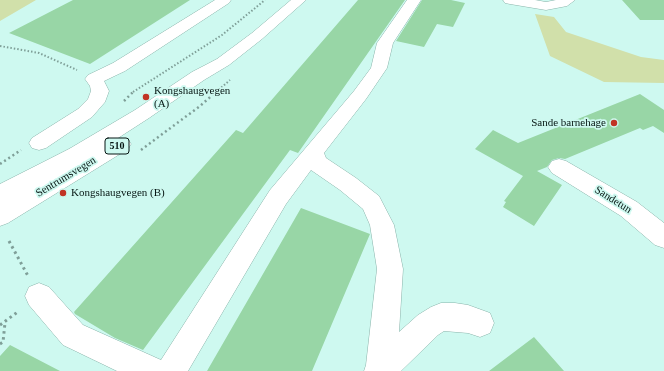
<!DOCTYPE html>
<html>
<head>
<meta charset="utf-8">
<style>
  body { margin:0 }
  canvas { display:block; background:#cef9f0 }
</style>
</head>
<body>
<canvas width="664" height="371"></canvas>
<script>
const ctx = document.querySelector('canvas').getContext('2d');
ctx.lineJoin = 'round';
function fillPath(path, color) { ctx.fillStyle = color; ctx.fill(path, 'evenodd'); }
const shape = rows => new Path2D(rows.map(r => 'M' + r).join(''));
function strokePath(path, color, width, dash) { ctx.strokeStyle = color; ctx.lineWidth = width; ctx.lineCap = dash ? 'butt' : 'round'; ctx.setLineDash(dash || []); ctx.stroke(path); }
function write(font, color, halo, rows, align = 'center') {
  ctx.font = font + ' "Times New Roman",serif'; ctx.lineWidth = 3.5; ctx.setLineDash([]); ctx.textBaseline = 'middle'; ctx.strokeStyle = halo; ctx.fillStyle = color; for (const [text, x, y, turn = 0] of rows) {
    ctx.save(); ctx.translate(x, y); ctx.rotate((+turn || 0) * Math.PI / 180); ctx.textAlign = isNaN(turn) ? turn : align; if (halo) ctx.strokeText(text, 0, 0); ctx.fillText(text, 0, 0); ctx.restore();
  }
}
fillPath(shape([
  [0,0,36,0,0,21],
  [535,14,554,17,566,32,641,57,664,60,664,83,604,82,550,56]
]), '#d1e0aa');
fillPath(shape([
  [73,0,190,0,90,64,9,33],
  [358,0,405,0,298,153,290,150,143,350,115,338,75,314,74,312,236,130,243,133],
  [422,0,451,0,465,3,453,27,437,24,424,47,396,41],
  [622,0,664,0,664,20,640,20],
  [640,94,664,110,664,133,653,126,643,130,640,128,565,159,559,158,552,160,547,167,537,171,562,185,534,226,503,207,506,202,504,201,523,176,475,149,493,130,518,143],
  [301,208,370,234,312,371,207,371],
  [534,337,564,371,489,371],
  [10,345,60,371,0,371,0,356]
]), '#98d6a6');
const minor = shape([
  [215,0,231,0,229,3,125,71,104,81,109,91,105,102,92,117,46,148,39,150,32,148,29,143,32,138,78,109,88,99,91,91,90,86,85,79,88,75,113,63,215,0],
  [407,0,421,0,393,43,387,68,366,99,324,153,326,158,356,178,379,196,394,225,403,269,399,332,418,315,431,307,441,303,455,303,468,305,490,313,494,323,490,333,480,337,468,333,444,331,438,335,401,371,364,371,366,365,377,269,370,225,363,209,340,190,311,170,286,204,188,371,117,371,63,345,29,305,25,296,29,287,39,283,49,287,83,325,161,360,270,190,354,91,371,68,377,43,407,0],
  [503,0,535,0,546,2,556,0,575,0,567,6,546,10,510,4,505,3,503,0],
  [559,159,566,161,637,202,664,223,664,248,655,245,621,216,552,173,548,167,552,161,559,159]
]);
const major = shape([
  [291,0,306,0,262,39,229,65,204,80,149,118,118,138,128,139,131,144,128,149,8,223,0,226,0,184,69,149,135,110,192,72,217,59,252,33,291,0]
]);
strokePath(minor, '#89b3aa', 1);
strokePath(major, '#89b3aa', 1);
strokePath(shape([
  [0,46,39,53,77,70],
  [133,92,222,35,265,0],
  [216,92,230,80]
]), '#7f9f98', 2, [1.5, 2]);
strokePath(shape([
  [124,101,134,91],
  [141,150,200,106,217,91],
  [0,164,21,150]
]), '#7f9f98', 2.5, [2, 3]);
strokePath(shape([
  [9,241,28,276],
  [0,325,19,311],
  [0,344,3,342,5,323]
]), '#7f9f98', 3, [2.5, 3.5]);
fillPath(minor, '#fff');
fillPath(major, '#fff');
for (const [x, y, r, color] of [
  [146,97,4,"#c13425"],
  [614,123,4,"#c13425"],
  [63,193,4,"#c13425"]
]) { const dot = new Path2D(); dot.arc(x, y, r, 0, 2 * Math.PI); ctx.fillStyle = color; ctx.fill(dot); strokePath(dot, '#cef9f0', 1.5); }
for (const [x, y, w] of [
  [117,146,24]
]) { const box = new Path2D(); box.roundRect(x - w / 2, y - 8, w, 16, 3); ctx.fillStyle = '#cef9f0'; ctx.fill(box); strokePath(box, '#071714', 1); }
write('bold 10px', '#071714', null, [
  ["510",117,146]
]);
write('11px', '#071714', '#cef9f0', [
  ["Kongshaugvegen",154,91],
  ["(A)",154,104],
  ["Sande barnehage",606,123,"right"],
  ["Kongshaugvegen (B)",71,193]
], 'left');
write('11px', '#071714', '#cef9f0', [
  ["Sentrumsvegen",66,177,-31],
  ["Sandetun",613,200,32]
]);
</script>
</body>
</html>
